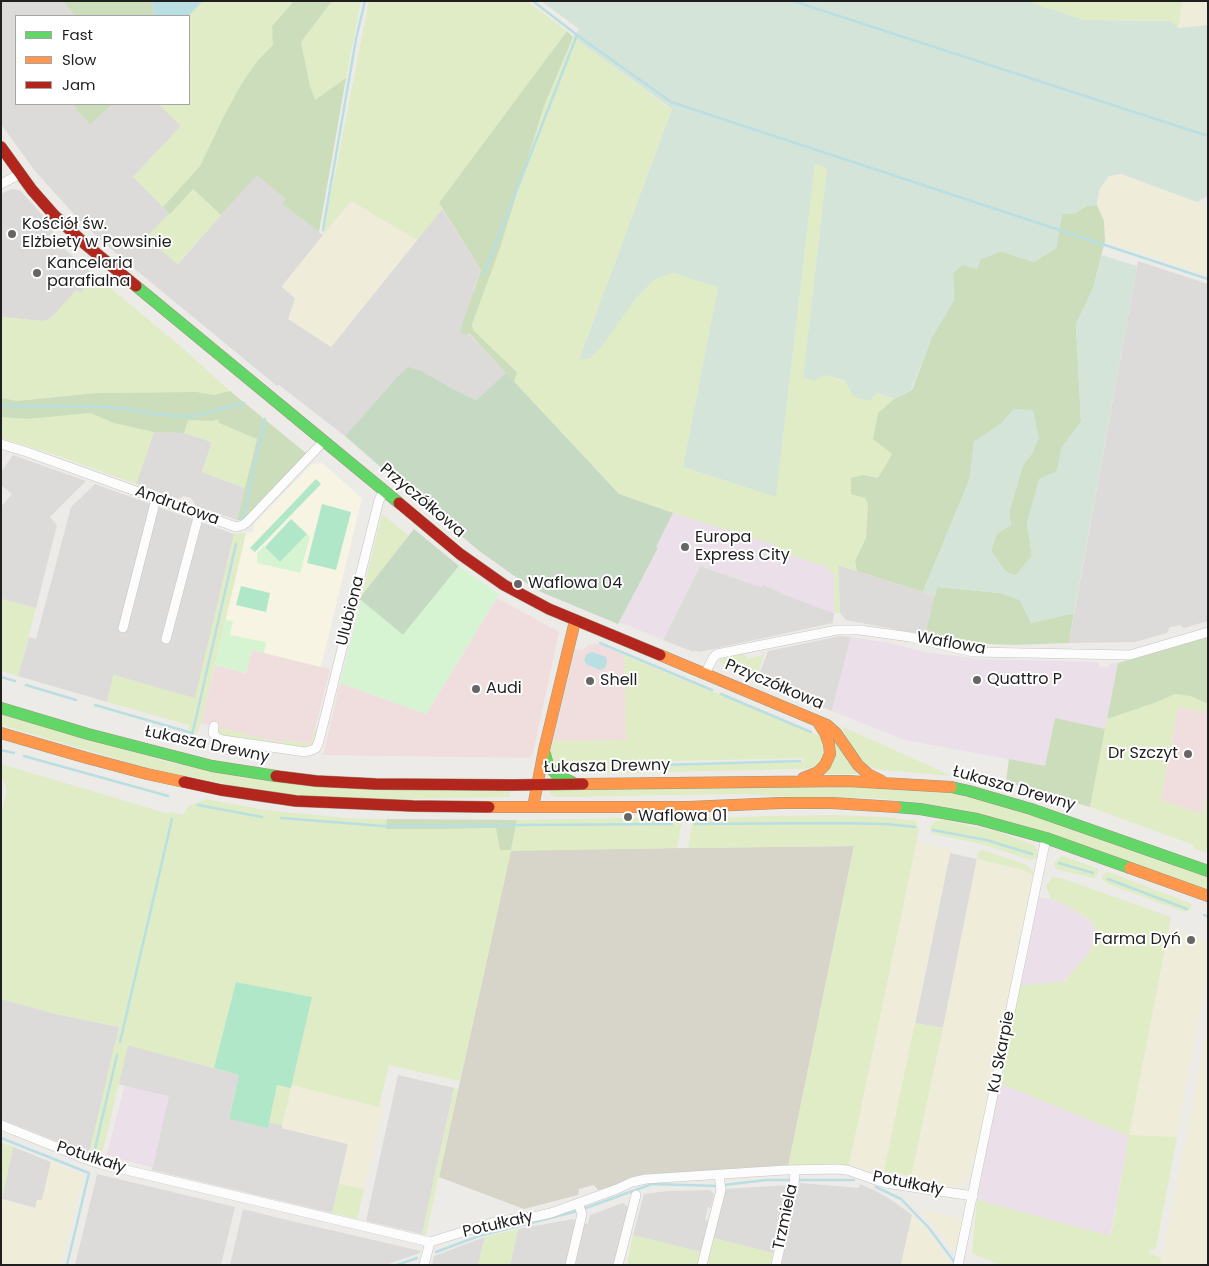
<!DOCTYPE html>
<html>
<head>
<meta charset="utf-8">
<style>
  body { margin:0 }
  #map { position:relative; width:1209px; height:1266px; overflow:hidden; background:#edebe8; font-family:Poppins,sans-serif }
  canvas { display:block }
  .frame { position:absolute; inset:0; border:2px solid #1f1f1f; pointer-events:none }
  .legend { position:absolute; left:15px; top:15px; width:175px; height:90px; box-sizing:border-box; background:#fff; border:1px solid #a5a5a5; margin:0; padding:6px 9px; list-style:none; font-size:15px; color:#1f1f1f }
  .legend li { display:flex; align-items:center; gap:10px; height:25px }
  .legend b { width:25px; border:1px solid #a5a5a5 }
</style>
</head>
<body>
<div id="map">
<canvas width="1209" height="1266"></canvas>
<div class="frame"></div>
<ul class="legend">
<li><b style="height:6px;background:#63d668"></b>Fast</li>
<li><b style="height:6px;background:#ff974d"></b>Slow</li>
<li><b style="height:6px;background:#b3261e"></b>Jam</li>
</ul>
</div>
<script>
const ctx = document.querySelector('canvas').getContext('2d');
ctx.lineJoin = 'round';
function fillPath(path, color) { ctx.fillStyle = color; ctx.fill(path, 'evenodd'); }
const shape = rows => new Path2D(rows.map(r => 'M' + r).join(''));
function strokePath(path, color, width, dash) { ctx.strokeStyle = color; ctx.lineWidth = width; ctx.lineCap = dash ? 'butt' : 'round'; ctx.setLineDash(dash || []); ctx.stroke(path); }
function write(font, color, halo, rows, align = 'center') {
  ctx.font = font + ' Poppins,sans-serif'; ctx.lineWidth = 4; ctx.setLineDash([]); ctx.textBaseline = 'middle'; ctx.strokeStyle = halo; ctx.fillStyle = color; for (const [text, x, y, turn = 0] of rows) {
    ctx.save(); ctx.translate(x, y); ctx.rotate((+turn || 0) * Math.PI / 180); ctx.textAlign = isNaN(turn) ? turn : align; if (halo) ctx.strokeText(text, 0, 0); ctx.fillText(text, 0, 0); ctx.restore();
  }
}
fillPath(shape([
  [1,1,63,1,75,16,16,16,16,104,72,104,90,125,113,104,159,104,181,126,133,177,170,214,148,237,178,264,257,174,287,199,282,204,323,235,282,286,295,298,331,347,442,209,481,270,474,288,468,333,506,373,476,400,408,367,397,377,345,436,279,385,277,386,119,256,81,222,35,171,1,124],
  [1138,261,1208,284,1208,621,1184,628,1180,625,1170,627,1167,633,1135,642,1069,643],
  [154,432,184,433,212,442,202,472,245,488,237,520,196,506,191,498,184,496,178,499,136,484],
  [13,455,86,481,50,517,57,525,36,608,1,599,1,507,12,494,1,485,1,472],
  [95,484,234,534,195,699,114,675,107,702,18,676,29,637,36,639,71,507],
  [838,565,935,596,925,635,846,620,840,613],
  [700,566,761,587,763,584,780,592,780,593,834,613,833,623,699,652,695,650,694,652,663,640],
  [840,636,851,637,832,711,757,680,768,651],
  [950,853,977,859,943,1028,915,1023],
  [1,999,56,1014,119,1027,89,1154,1,1119],
  [128,1045,239,1075,229,1118,268,1128,269,1122,282,1125,282,1128,348,1144,332,1213,152,1170,152,1167,107,1155,125,1086,118,1084],
  [398,1075,454,1088,422,1234,366,1221],
  [13,1147,51,1162,42,1201,35,1208,2,1199],
  [97,1174,235,1207,221,1265,75,1265],
  [800,1183,859,1188,860,1184,874,1190,893,1201,912,1215,901,1265,780,1265],
  [789,1185,773,1253,713,1238,725,1189],
  [710,1190,714,1194,711,1208,708,1207,705,1220,708,1221,701,1252,633,1235,644,1194,668,1191],
  [623,1203,629,1208,615,1265,510,1265,518,1229,573,1219,576,1221,574,1229,582,1231,584,1223,588,1224,590,1215],
  [243,1209,274,1217,421,1251,420,1253,386,1265,230,1265],
  [485,1237,478,1265,432,1265,434,1256]
]), '#dcdbd9');
fillPath(shape([
  [497,598,559,632,533,753,530,758,323,755,340,683,426,714],
  [596,643,624,655,626,740,553,741,575,649,582,650,588,645],
  [252,650,330,669,311,744,287,740,280,743,201,723,215,665,246,673],
  [1178,707,1208,713,1208,793,1202,814,1161,800]
]), '#f0dede');
fillPath(shape([
  [673,513,773,544,774,550,827,567,834,575,834,613,779,593,780,592,763,585,762,587,700,566,663,640,619,622,658,549,656,547],
  [851,637,889,643,924,652,978,659,1097,662,1100,667,1108,667,1111,663,1118,663,1105,729,1055,718,1045,766,905,740,832,711],
  [1039,897,1051,899,1065,904,1093,923,1097,935,1088,954,1063,982,1021,985],
  [999,1083,1129,1136,1110,1237,977,1200],
  [125,1086,169,1096,153,1167,107,1155]
]), '#ebdfe9');
fillPath(shape([
  [322,463,362,498,321,667,252,650,246,673,215,665,246,533,252,532,255,523,312,464]
]), '#f7f4e3');
fillPath(shape([
  [12,189,21,191,53,227,53,232,49,236,91,272,84,279,88,283,81,293,77,290,52,317,48,320,42,321,1,317,1,194]
]), '#dbdad9');
fillPath(shape([
  [854,846,788,1167,638,1177,607,1188,598,1190,594,1185,579,1189,578,1195,524,1209,439,1177,511,850]
]), '#d7d5c9');
fillPath(shape([
  [1182,1,1208,1,1208,25,1178,28],
  [1120,174,1197,202,1208,208,1208,276,1105,241,1104,221,1097,205,1099,190,1109,176],
  [351,201,417,240,331,347,288,319,295,298,282,287],
  [916,843,951,849,884,1174,849,1165],
  [977,859,1024,870,1033,875,1003,1045,971,1173,966,1181,959,1186,937,1186,910,1180,943,1028],
  [1169,926,1208,942,1208,972,1177,1137,1129,1136],
  [1208,1019,1208,1265,1160,1265,1189,1122],
  [292,1085,384,1108,364,1189,339,1184,348,1144,282,1128],
  [51,1162,84,1174,61,1265,1,1265,2,1199,35,1208,37,1200,42,1200],
  [918,1209,964,1219,956,1253,936,1229],
  [912,1215,928,1230,952,1265,901,1265]
]), '#efedda');
fillPath(shape([
  [203,1,294,1,272,26,274,45,257,61,242,85,224,116,200,166,163,207,133,177,181,126,159,104,189,104,189,72,191,70,189,67,188,16],
  [332,1,361,1,346,78,315,101,310,86,301,42],
  [369,1,527,1,567,31,439,203,442,209,417,240,351,201,323,235],
  [1027,1,1182,1,1178,28,1170,21,1083,20],
  [573,37,666,106,672,109,579,360,590,358,637,297,655,279,672,273,718,287,683,467,776,497,815,164,827,168,803,378,814,381,826,375,894,399,878,413,873,438,892,454,878,478,863,475,865,498,868,504,866,538,855,561,857,571,838,566,840,613,834,613,834,575,827,567,774,550,773,544,673,513,619,494,514,382,517,371,473,330,472,324,499,251,544,106],
  [192,189,221,215,177,264,147,237],
  [91,272,179,345,230,391,214,395,197,392,96,393,16,401,1,398,1,317,42,321,48,320,52,317,76,290,81,293,88,283,84,279],
  [90,413,114,423,154,432,136,484,53,454,1,438,1,417,28,419],
  [218,418,219,423,257,439,245,488,202,472,212,442,184,433,188,420,213,421],
  [382,514,409,536,362,595],
  [246,533,201,723,197,734,189,730,189,725,107,702,113,675,195,698,234,534],
  [1,599,36,608,18,676,1,671],
  [763,652,765,652,756,678,719,662,721,659,743,653,748,659,763,655],
  [624,655,820,736,825,750,820,762,816,766,805,769,624,773,563,772,557,768,550,757,553,741,626,740],
  [804,758,804,762,624,767,625,762],
  [1175,694,1191,696,1208,704,1208,713,1178,707,1161,800,1202,814,1208,793,1208,853,1193,848,1194,845,1090,807,1107,719,1157,702],
  [1,713,167,762,209,770,510,789,510,797,358,800,278,793,169,774,1,725],
  [841,726,952,776,881,770,869,767,865,764,853,749],
  [217,727,280,743,286,740,311,744,315,729,317,732,315,742,311,746,305,749,220,735,217,731],
  [829,733,856,771,857,774,825,774],
  [1,764,169,814,170,812,183,815,186,809,191,805,206,799,265,810,345,818,387,819,386,829,441,829,497,828,500,850,511,850,517,820,681,817,682,821,677,848,511,851,460,1081,389,1065,379,1107,292,1085,312,997,236,982,214,1068,130,1046,129,1042,101,1158,89,1154,119,1027,56,1014,1,999,1,815,7,790,1,774],
  [816,786,934,790,962,795,1009,808,1208,877,1208,890,1026,826,965,810,916,802,873,798,793,797,742,794,556,797,551,795,549,792,550,789],
  [840,815,883,817,916,821,919,830,849,1165,788,1167,854,846,688,848,693,819,766,816],
  [944,820,999,832,1034,845,1037,850,1037,858,1031,860,981,844,933,834,930,831,931,826,936,821],
  [982,850,1025,864,1033,871,1033,875,1024,870,977,859,978,852],
  [1061,856,1066,857,1099,869,1097,875,1094,878,1062,871,1055,868,1054,863],
  [1109,872,1192,904,1190,910,1184,912,1108,884,1102,879,1103,874],
  [1052,877,1061,878,1171,917,1129,1135,1177,1137,1156,1248,1148,1252,1161,1258,1160,1265,1000,1265,972,1253,977,1200,1111,1236,1129,1136,999,1083,1021,985,1064,982,1088,954,1097,935,1093,922,1065,904,1051,899,1046,886],
  [915,1023,943,1028,911,1176,884,1171],
  [277,1085,291,1088,282,1125,269,1122],
  [454,1088,458,1089,426,1235,422,1234],
  [1,1143,13,1147,1,1201],
  [339,1184,364,1189,357,1219,332,1213],
  [518,1229,510,1265,478,1265,485,1237],
  [633,1235,701,1252,698,1265,627,1265],
  [713,1238,773,1253,770,1265,706,1265]
]), '#dfecc5');
fillPath(shape([
  [63,1,152,1,154,16,75,16],
  [294,1,332,1,301,42,310,86,315,100,346,78,319,232,282,204,286,199,257,175,221,215,193,189,170,214,163,207,200,166,224,116,241,85,257,61,273,45,272,26],
  [567,31,573,37,544,106,499,251,472,324,473,330,517,372,514,382,469,333,465,336,460,331,481,270,439,203],
  [72,104,113,104,90,125],
  [1097,205,1104,221,1105,241,1093,289,1076,324,1081,422,1062,447,1057,471,1027,522,1032,556,1015,576,1005,571,991,551,997,533,1011,525,1009,512,1023,465,1033,452,1014,409,1002,423,974,442,970,478,923,592,857,571,855,561,866,538,868,504,865,498,851,494,851,478,863,475,878,478,892,454,873,439,878,413,894,399,912,390,932,337,954,300,953,273,962,265,981,259,1001,251,1034,262,1056,248,1062,214,1076,213,1086,206],
  [230,391,307,454,244,521,237,520,257,439,219,423,218,419,213,421,188,420,184,433,154,432,114,423,90,413,28,419,1,417,1,398,17,401,96,393,197,392,214,395],
  [937,587,1001,593,1020,600,1031,623,1074,613,1069,643,1013,645,988,644,925,635],
  [1208,636,1208,704,1191,696,1175,694,1157,702,1107,719,1118,663],
  [1055,718,1105,729,1090,807,1026,789,1006,781,1009,759,1045,766],
  [387,819,517,820,511,850,500,850,496,828,441,829,386,829]
]), '#cbddbb');
fillPath(shape([
  [541,1,1027,1,1083,20,1171,21,1178,28,1208,25,1208,196,1197,202,1121,174,1109,176,1099,190,1097,205,1086,206,1076,213,1062,214,1056,248,1034,262,1001,251,981,259,977,269,962,265,953,273,954,300,932,337,911,390,894,399,877,393,869,401,853,396,846,381,826,375,814,381,803,378,827,168,815,164,776,497,683,467,718,287,672,273,655,279,637,297,601,347,590,358,579,360,672,109,573,37,579,29],
  [1102,255,1137,266,1074,613,1031,623,1020,600,1001,593,937,587,935,596,923,592,970,478,974,442,1002,423,1014,409,1033,410,1039,438,1033,452,1023,465,1009,512,1011,525,997,533,991,551,1005,571,1015,576,1032,556,1027,522,1039,479,1057,471,1062,447,1081,422,1076,324,1093,289]
]), '#d5e4d9');
fillPath(shape([
  [408,367,419,370,451,388,476,400,506,373,619,494,673,513,656,547,658,548,618,624,541,592,513,575,478,550,414,496,345,436,397,377],
  [414,529,459,566,403,635,359,599]
]), '#c5d9c3');
fillPath(shape([
  [307,534,310,537,300,573,257,563,257,553,264,546,280,562],
  [459,566,499,594,426,714,340,683,361,600,403,635],
  [225,620,233,621,230,635,266,642,264,653,252,650,246,673,215,665]
]), '#d6f4d2');
fillPath(shape([
  [316,479,321,484,255,552,250,548],
  [322,504,351,512,336,570,307,563],
  [291,519,307,534,280,562,265,547],
  [241,586,270,593,266,612,236,605],
  [236,982,312,997,291,1088,277,1085,268,1128,229,1119,239,1075,214,1068]
]), '#b0e7c9');
fillPath(shape([
  [152,1,203,1,188,16,154,16],
  [592,652,606,657,607,662,605,668,600,670,586,664,584,659,587,654]
]), '#b9dfe2');
strokePath(shape([
  [533,1,577,35,671,102,1208,279],
  [793,1,1208,136],
  [323,230,356,39,365,1],
  [484,274,577,35],
  [1,406,107,407,175,416,194,416,244,403],
  [242,521,265,419],
  [600,643,712,690],
  [1,677,15,681],
  [26,685,76,700],
  [721,694,811,732],
  [95,705,192,733],
  [190,744,236,544],
  [1,750,14,753],
  [24,756,168,796],
  [627,766,800,761],
  [198,805,262,817],
  [281,818,383,826,672,824],
  [695,824,835,823,886,824,915,827],
  [933,830,986,840,1032,854],
  [1059,863,1093,873],
  [1108,879,1187,909],
  [1204,915,1208,917],
  [120,1042,172,819],
  [1,1138,89,1173,67,1265],
  [94,1153,117,1055],
  [724,1185,766,1180,854,1180],
  [876,1187,901,1199,929,1228,955,1263],
  [583,1209,652,1184,718,1186],
  [436,1252,479,1236,578,1211],
  [397,1265,417,1258]
]), '#b9dfe2', 2.5);
const street = shape([
  [1,184,20,174],
  [1,444,27,452,236,527,243,525,247,522,324,441],
  [123,628,156,499],
  [166,639,199,514],
  [705,674,713,658,717,654,837,630,860,630,910,637,973,652,1130,655,1208,632],
  [214,726,213,733,217,738,223,740,305,752,312,750,316,748,319,741,321,733,379,500,384,491],
  [1,1125,91,1161,101,1164,430,1242,498,1221,533,1217,551,1213,617,1189,632,1182,646,1179,785,1170,837,1169,847,1170,885,1183,973,1196],
  [424,1265,430,1242],
  [570,1265,582,1214,578,1203],
  [618,1265,636,1195],
  [702,1265,721,1190,719,1175],
  [776,1265,794,1185,795,1170],
  [958,1265,1046,838]
]);
const fast = shape([
  [136,286,399,503],
  [1,708,88,734,212,766,276,776],
  [545,754,548,765,553,771,558,776,572,782],
  [951,787,969,791,1031,809,1208,871],
  [896,807,920,809,977,819,1046,838,1130,868]
]);
const slow = shape([
  [660,655,827,725,836,733,858,765,868,774,882,781],
  [1,733,87,758,147,774,184,782],
  [803,778,818,772,825,765,830,754,829,744,825,733,818,722],
  [583,784,847,781,951,787],
  [489,807,688,807,780,803,832,803,896,807],
  [533,807,544,750,575,621],
  [1130,868,1208,896]
]);
const jam = shape([
  [1,147,32,190,54,215,85,244,136,286],
  [399,503,460,554,504,585,549,609,660,655],
  [276,776,316,781,376,784,513,785,583,784],
  [184,782,221,790,296,801,413,806,489,807]
]);
strokePath(street, '#c6c5c4', 10);
strokePath(fast, '#99977e', 12);
strokePath(slow, '#99977e', 12);
strokePath(jam, '#99977e', 12);
strokePath(street, '#fcfcfc', 9);
strokePath(fast, '#63d668', 11);
strokePath(slow, '#ff974d', 11);
strokePath(jam, '#b3261e', 11);
for (const [x, y, r, color] of [
  [12,234,5,"#676665"],
  [37,273,5,"#676665"],
  [685,547,5,"#676665"],
  [518,584,5,"#676665"],
  [977,680,5,"#676665"],
  [590,681,5,"#676665"],
  [476,689,5,"#676665"],
  [1188,754,5,"#676665"],
  [628,817,5,"#676665"],
  [1191,940,5,"#676665"]
]) { const dot = new Path2D(); dot.arc(x, y, r, 0, 2 * Math.PI); ctx.fillStyle = color; ctx.fill(dot); strokePath(dot, '#fff', 2); }
write('16px', '#1f1f1f', '#fff', [
  ["Kościół św.",22,225],
  ["Elżbiety w Powsinie",22,243],
  ["Kancelaria",47,264],
  ["parafialna",47,282],
  ["Europa",695,538],
  ["Express City",695,556],
  ["Waflowa 04",528,584],
  ["Quattro P",987,680],
  ["Shell",600,681],
  ["Audi",486,689],
  ["Dr Szczyt",1178,754,"right"],
  ["Waflowa 01",638,817],
  ["Farma Dyń",1181,940,"right"]
], 'left');
write('16px', '#1f1f1f', '#fff', [
  ["Przyczółkowa",422,501,40],
  ["Andrutowa",177,506,20],
  ["Ulubiona",351,611,-76],
  ["Waflowa",951,644,10],
  ["Przyczółkowa",774,685,23],
  ["Łukasza Drewny",207,745,12],
  ["Łukasza Drewny",607,767,-1],
  ["Łukasza Drewny",1014,789,16],
  ["Ku Skarpie",1002,1052,-79],
  ["Potułkały",91,1158,18],
  ["Potułkały",908,1184,11],
  ["Trzmiela",786,1217,-78],
  ["Potułkały",498,1225,-13]
]);
</script>
</body>
</html>
